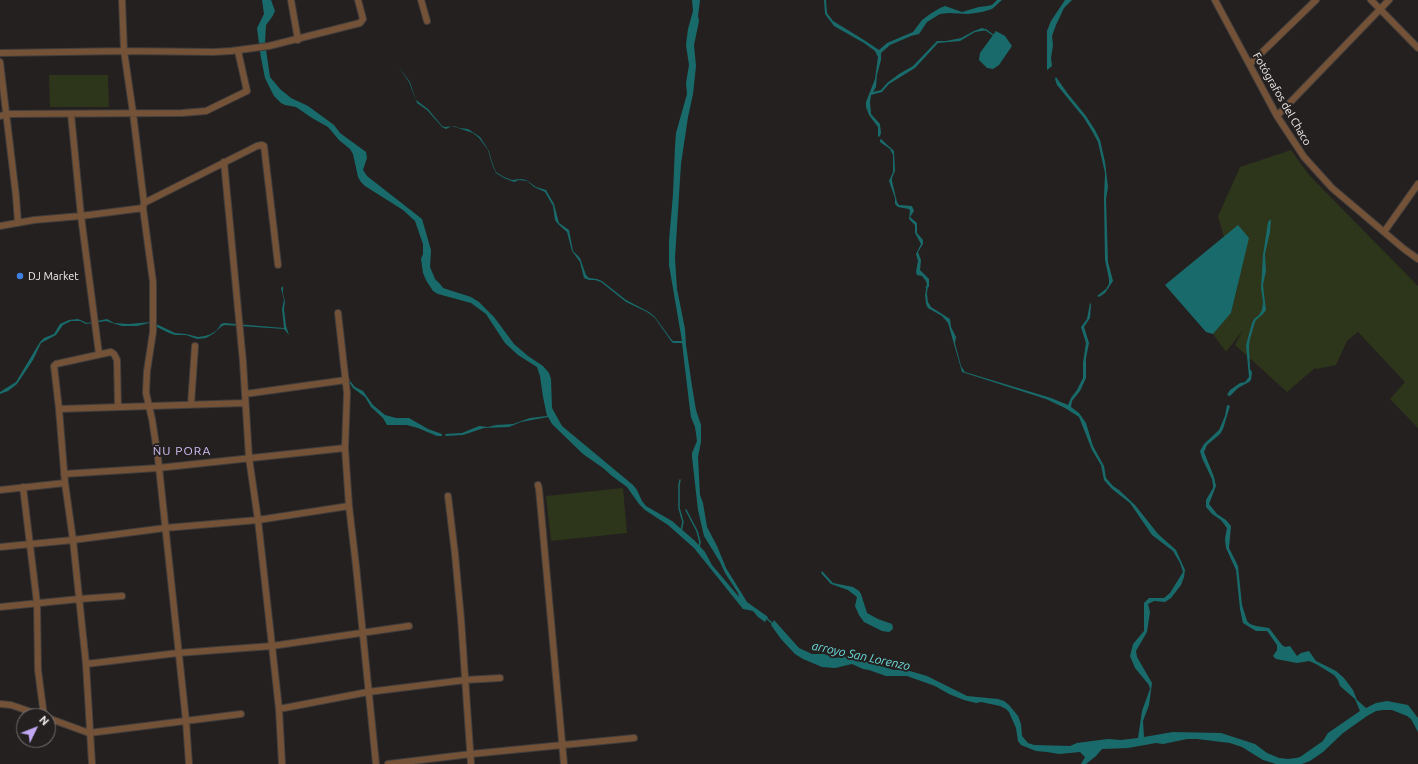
<!DOCTYPE html>
<html>
<head>
<meta charset="utf-8">
<style>
  body { margin:0 }
  #map { position:relative; width:1418px; height:764px; overflow:hidden; background:#24201f; font-family:Ubuntu,sans-serif }
  canvas { display:block }
  .north { position:absolute; left:16px; top:708px; width:40px; height:40px; box-sizing:border-box; background:#24201f; border:1px solid #767271; border-radius:50%; rotate:47deg; font-size:11px; font-weight:700; line-height:16px; text-align:center; color:#f1eeed }
  .north::after { content:''; display:block; margin:auto; width:14px; height:18px; background:#c2a8f2; clip-path:polygon(50% 0,100% 100%,50% 72%,0 100%) }
</style>
</head>
<body>
<div id="map">
<canvas width="1418" height="764"></canvas>
<div class="north">N</div>
</div>
<script>
const ctx = document.querySelector('canvas').getContext('2d');
ctx.lineJoin = 'round';
function fillPath(path, color) { ctx.fillStyle = color; ctx.fill(path, 'evenodd'); }
const shape = rows => new Path2D(rows.map(r => 'M' + r).join(''));
function strokePath(path, color, width, dash) { ctx.strokeStyle = color; ctx.lineWidth = width; ctx.lineCap = dash ? 'butt' : 'round'; ctx.setLineDash(dash || []); ctx.stroke(path); }
function write(font, color, halo, rows, align = 'center') {
  ctx.font = font + ' Ubuntu,sans-serif'; ctx.lineWidth = 4; ctx.setLineDash([]); ctx.textBaseline = 'middle'; ctx.strokeStyle = halo; ctx.fillStyle = color; for (const [text, x, y, turn = 0] of rows) {
    ctx.save(); ctx.translate(x, y); ctx.rotate((+turn || 0) * Math.PI / 180); ctx.textAlign = isNaN(turn) ? turn : align; if (halo) ctx.strokeText(text, 0, 0); ctx.fillText(text, 0, 0); ctx.restore();
  }
}
fillPath(shape([
  [49,75,108,75,109,107,50,107],
  [1291,150,1309,175,1418,286,1418,428,1390,399,1405,382,1358,332,1347,341,1336,365,1317,369,1315,368,1287,392,1235,345,1243,330,1226,352,1213,334,1231,313,1238,285,1218,216,1240,167],
  [623,488,627,533,551,541,546,496]
]), '#2d351a');
fillPath(shape([
  [262,0,271,0,275,11,272,17,266,25,265,43,259,43,257,28,264,14],
  [692,0,700,0,698,16,699,21,694,45,696,66,693,94,688,117,681,164,675,258,677,289,685,329,686,345,692,386,696,410,701,425,701,442,698,457,700,495,703,503,707,527,717,546,726,568,747,602,768,617,765,622,758,617,753,611,743,609,694,548,668,525,645,510,639,504,627,487,612,476,603,468,583,454,552,424,548,417,521,422,509,427,484,428,463,435,446,436,445,434,462,433,479,426,488,427,496,425,513,424,530,418,547,416,543,397,540,376,537,367,518,355,505,343,486,314,471,303,438,294,433,291,426,280,423,273,421,259,423,254,423,244,415,221,403,210,365,186,361,182,358,177,353,154,350,149,339,140,328,127,312,118,296,107,285,105,281,103,274,96,265,78,261,58,260,51,266,50,270,77,280,89,291,98,308,106,334,125,340,133,366,152,367,158,363,170,367,176,422,219,431,250,430,267,435,279,440,284,443,288,471,297,479,302,494,317,514,344,528,356,543,366,549,373,551,379,552,408,562,426,633,485,637,490,642,501,646,506,672,521,695,541,705,552,712,565,739,597,738,593,725,573,720,562,704,536,698,510,692,457,692,453,697,441,695,427,691,417,689,402,682,343,673,343,671,341,655,318,647,312,626,302,601,282,595,280,589,280,584,278,580,262,572,251,567,232,558,224,555,220,553,206,545,192,534,187,527,181,519,180,514,182,504,178,496,173,492,164,488,150,479,138,473,133,452,126,446,129,442,127,427,110,417,103,409,82,398,66,410,82,416,100,428,109,442,126,445,127,454,126,459,128,468,129,480,137,489,151,492,162,496,172,504,177,512,180,521,179,526,180,536,187,546,190,554,204,559,223,569,230,573,251,580,258,586,275,589,278,597,279,602,281,626,300,649,312,655,317,671,339,673,341,682,341,669,265,669,241,673,194,675,146,676,133,687,94,686,83,689,65,686,45,688,29,693,11],
  [824,0,826,0,827,13,833,21,864,40,879,50,887,43,913,32,922,20,930,14,940,8,945,6,962,12,979,7,987,6,992,5,997,0,1002,0,992,9,982,12,968,14,949,13,940,14,927,22,919,34,911,36,890,45,881,53,881,60,877,75,876,87,873,92,881,90,887,83,899,74,913,66,937,41,946,41,961,38,974,31,982,28,988,30,975,32,960,41,938,43,915,68,889,84,882,92,871,95,870,102,871,114,880,124,881,133,880,136,878,137,878,127,869,115,866,107,866,102,875,79,878,57,875,51,864,43,834,26,825,14],
  [1065,0,1072,0,1064,8,1056,25,1052,36,1053,45,1051,58,1052,66,1047,70,1047,31,1051,21],
  [996,31,1005,36,1012,46,999,65,993,69,987,68,979,60,980,53],
  [1056,77,1068,94,1086,116,1095,130,1100,140,1105,162,1108,187,1106,199,1108,262,1113,281,1105,293,1099,297,1097,296,1106,289,1109,284,1109,279,1105,260,1104,198,1105,173,1098,142,1092,131,1084,118,1057,85,1055,79],
  [881,139,894,151,895,171,892,178,892,181,897,202,899,205,912,206,914,211,910,217,917,223,917,233,923,240,923,244,918,252,921,260,920,270,929,279,929,287,925,288,927,285,926,281,922,276,917,275,916,272,918,261,916,254,921,244,915,233,915,225,909,219,910,211,909,209,898,207,895,204,895,198,889,181,893,172,893,155,890,149,880,142,880,140],
  [1271,219,1270,232,1265,254,1266,271,1263,285,1266,310,1263,314,1257,319,1255,322,1250,339,1249,345,1250,369,1252,372,1251,380,1249,382,1238,388,1230,396,1227,395,1230,390,1240,383,1245,382,1249,377,1246,345,1252,323,1254,319,1259,315,1262,310,1263,302,1261,288,1263,255,1268,222],
  [1238,225,1249,238,1231,313,1213,334,1206,332,1165,285],
  [283,286,283,294,285,301,284,309,286,326,289,335,284,329,225,325,222,326,213,334,206,338,197,339,186,335,175,335,169,333,149,323,137,326,122,326,106,321,86,324,80,321,71,321,63,325,56,335,41,343,33,360,17,384,8,391,0,394,0,392,16,382,40,342,44,338,54,334,60,324,69,320,78,319,87,323,107,319,114,323,129,324,152,322,175,333,186,334,198,337,205,336,211,334,217,330,221,324,224,323,284,328,282,309,284,300,281,288],
  [925,294,927,294,928,302,931,307,950,319,951,327,956,337,955,343,961,366,965,372,1051,398,1068,405,1071,398,1077,390,1083,378,1083,363,1086,343,1081,327,1087,319,1090,303,1091,304,1090,318,1084,327,1089,343,1086,358,1086,378,1080,391,1072,401,1071,407,1079,413,1086,423,1093,446,1104,466,1106,478,1113,486,1119,490,1135,505,1158,534,1176,550,1185,570,1184,577,1181,585,1171,598,1165,602,1154,601,1148,604,1150,612,1147,632,1136,651,1137,657,1152,683,1149,705,1143,721,1144,737,1173,732,1221,733,1255,744,1267,753,1279,758,1288,759,1296,758,1300,757,1323,741,1328,733,1360,711,1355,699,1340,686,1338,680,1334,675,1316,664,1309,661,1297,663,1276,659,1273,656,1277,650,1277,645,1270,635,1267,631,1256,631,1243,623,1240,609,1236,570,1226,548,1225,539,1227,528,1221,520,1212,514,1206,507,1206,500,1213,488,1213,485,1212,479,1202,458,1200,451,1204,444,1219,430,1225,416,1227,405,1230,406,1223,429,1220,434,1207,445,1204,452,1214,477,1216,486,1209,504,1217,514,1226,520,1231,526,1229,548,1238,566,1242,605,1247,621,1250,624,1256,626,1269,628,1282,645,1285,647,1290,646,1297,656,1301,653,1309,651,1316,661,1336,671,1344,678,1353,690,1357,700,1366,708,1376,703,1387,701,1408,705,1418,718,1418,732,1411,719,1407,716,1392,710,1383,710,1376,711,1367,716,1343,733,1323,752,1310,761,1302,764,1276,764,1263,760,1242,747,1230,743,1197,739,1187,739,1163,744,1156,743,1128,748,1102,749,1096,756,1086,764,1081,764,1085,757,1080,752,1059,754,1047,752,1036,751,1021,745,1018,741,1016,728,1009,712,1006,709,1000,706,981,702,976,703,964,700,949,694,935,686,907,676,886,676,869,670,863,669,852,664,835,668,822,667,803,659,795,654,781,639,771,625,774,620,799,648,812,654,824,654,835,658,848,656,887,668,894,670,903,669,927,676,967,696,998,699,1004,701,1009,705,1018,716,1021,724,1022,736,1028,743,1034,745,1070,746,1077,743,1108,739,1121,740,1138,738,1142,711,1150,689,1149,685,1135,668,1130,656,1133,644,1144,631,1144,603,1149,598,1164,598,1170,593,1183,572,1180,563,1173,551,1152,535,1130,503,1112,489,1104,480,1101,465,1092,450,1079,417,1065,408,1046,399,962,372,948,323,942,316,928,308,926,304],
  [350,381,355,387,363,391,373,405,385,415,396,418,409,418,428,429,442,434,442,436,437,436,418,428,407,425,387,425,383,418,371,407,365,397,353,388,349,382],
  [822,571,833,583,853,587,859,591,861,594,867,613,878,619,892,624,893,628,892,630,889,632,882,631,864,622,859,615,855,606,857,597,848,590,831,584,821,573]
]), '#196b6b');
strokePath(shape([
  [986,30,993,35],
  [926,295,927,287],
  [680,480,679,485,679,508,683,522,681,531],
  [686,510,697,531,700,542,699,547],
  [765,617,773,624]
]), '#196b6b', 1.5);
const minor = shape([
  [122,0,124,51,133,113,144,203,143,208,153,282,153,332,147,371,146,393,152,419,158,458,186,721,189,764],
  [291,0,298,40],
  [421,0,427,21],
  [1215,0,1277,116,1304,157,1332,188,1404,249,1418,259],
  [1371,0,1418,48],
  [0,53,124,51,213,52,231,51,269,46,360,23,363,19,358,0],
  [0,62,16,196,18,223],
  [1250,64,1316,0],
  [71,114,81,216,99,354],
  [0,116,7,114,182,113,206,111,247,91,238,51],
  [1277,116,1389,0],
  [224,162,243,362,249,458,258,520,279,709,282,764],
  [144,203,257,146,262,145,264,146,278,265],
  [0,226,34,220,81,216,143,208],
  [1384,232,1418,184],
  [338,313,347,393,345,448,349,506,356,566,376,764],
  [245,394,346,380],
  [191,404,195,346],
  [59,409,54,366,56,364,111,352,114,354,117,360,118,407],
  [64,474,158,468,345,448],
  [538,485,539,489,564,764],
  [23,487,37,603,38,670,44,716],
  [0,490,65,483],
  [448,496,455,554,461,619,471,764],
  [0,547,73,540,165,528,258,520,349,506],
  [0,607,79,599,122,596],
  [86,664,178,653,272,646,409,626],
  [0,704,11,705,43,716],
  [279,709,368,692,465,680,500,678],
  [48,718,89,733,241,714],
  [92,764,86,664,73,540,65,483,59,409,245,403],
  [388,764,471,754,634,738]
]);
strokePath(minor, '#413d3c', 8);
strokePath(minor, '#745237', 6);
for (const [x, y, r, color] of [
  [20,276,4,"#3f7fe0"]
]) { const dot = new Path2D(); dot.arc(x, y, r, 0, 2 * Math.PI); ctx.fillStyle = color; ctx.fill(dot); strokePath(dot, '#24201f', 1.5); }
write('11px', '#f1eeed', '#24201f', [
  ["Fotógrafos del Chaco",1282,99,60]
]);
write('11px', '#f1eeed', '#24201f', [
  ["DJ Market",28,276]
], 'left');
ctx.letterSpacing = '1px';
write('12px', '#d3c0f8', '#24201f', [
  ["ÑU PORA",182,451]
]);
ctx.letterSpacing = '0px';
write('italic 12px', '#6bdede', '#24201f', [
  ["arroyo San Lorenzo",861,656,12]
]);
</script>
</body>
</html>
